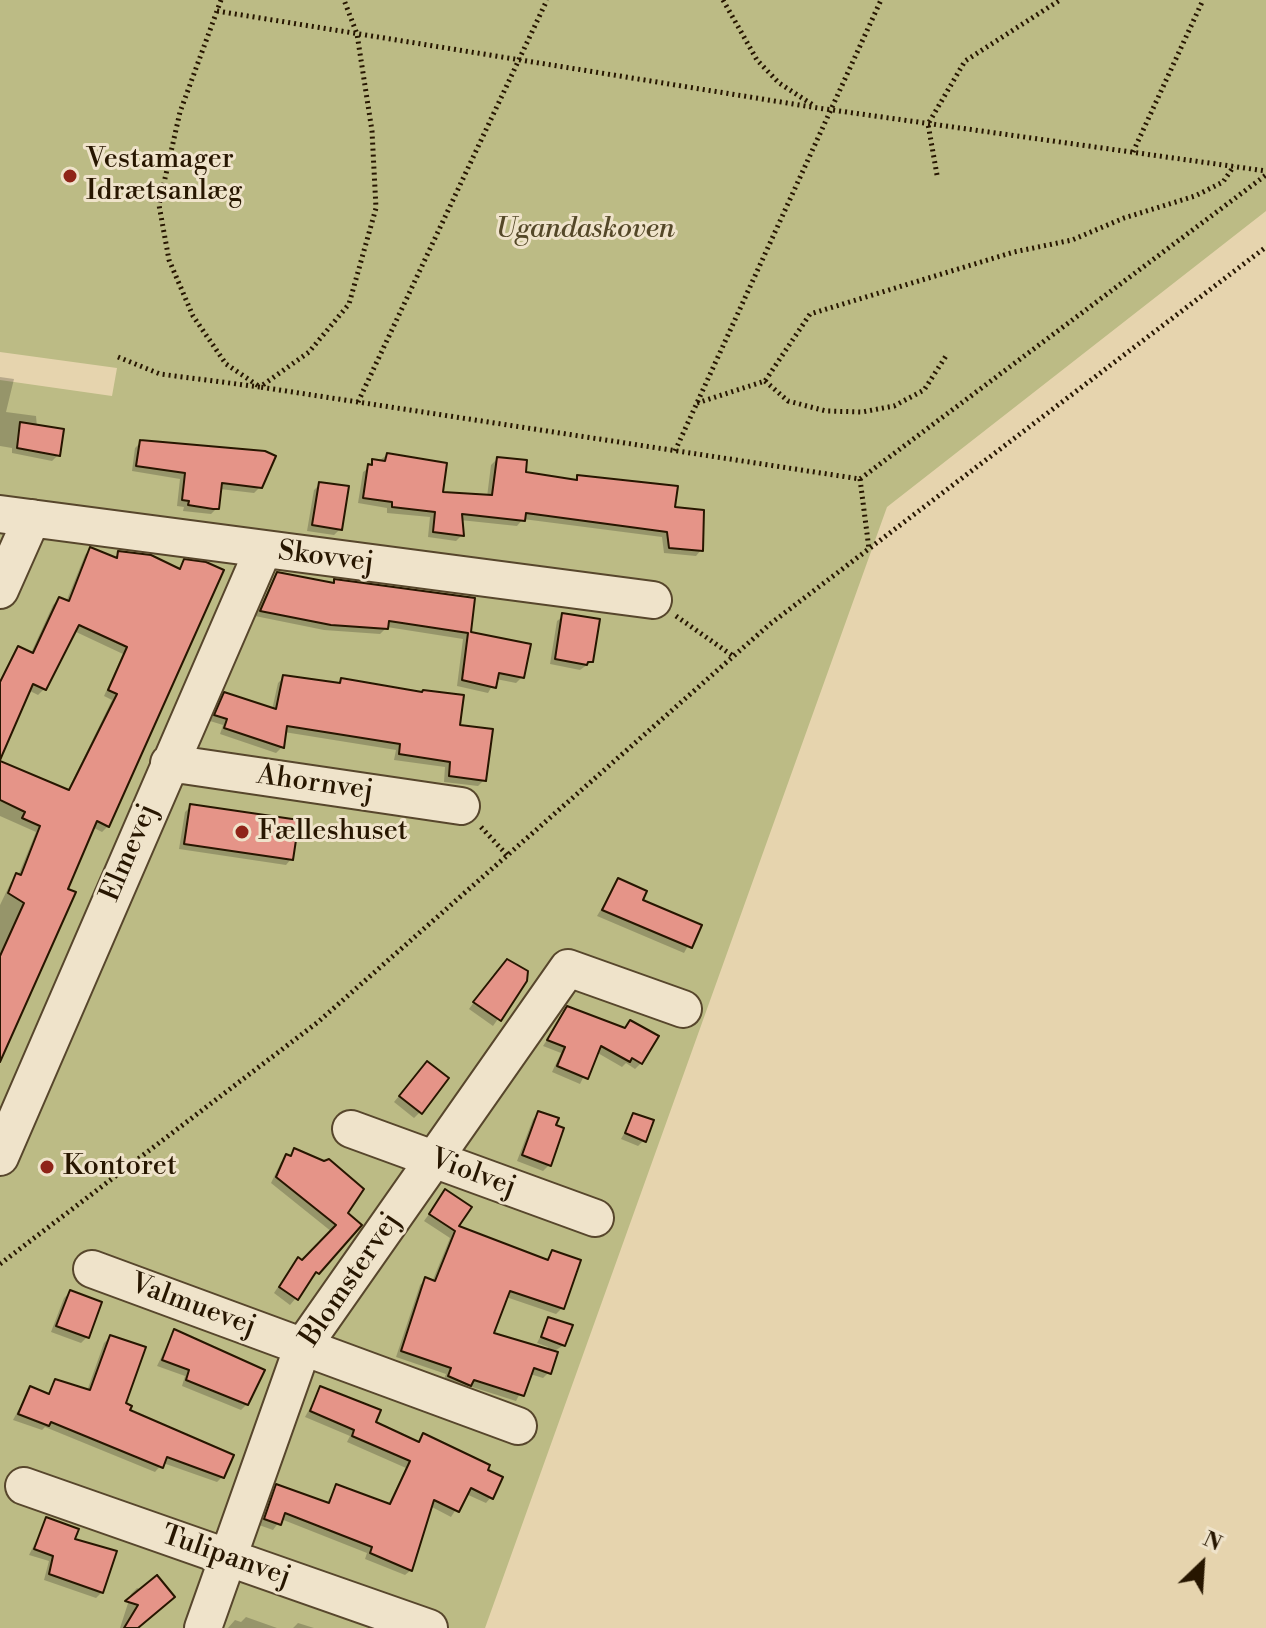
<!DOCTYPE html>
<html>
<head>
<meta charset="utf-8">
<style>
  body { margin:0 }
  #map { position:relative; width:1266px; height:1628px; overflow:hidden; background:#e6d4ae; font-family:"Libre Bodoni",serif }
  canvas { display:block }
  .north { position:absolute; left:1162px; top:1524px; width:80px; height:80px; -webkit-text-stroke:6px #efe3ca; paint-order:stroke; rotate:25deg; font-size:22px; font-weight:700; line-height:32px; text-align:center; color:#271600 }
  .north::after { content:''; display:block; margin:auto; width:28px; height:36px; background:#271600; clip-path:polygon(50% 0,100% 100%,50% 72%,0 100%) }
</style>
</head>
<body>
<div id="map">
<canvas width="1266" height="1628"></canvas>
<div class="north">N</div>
</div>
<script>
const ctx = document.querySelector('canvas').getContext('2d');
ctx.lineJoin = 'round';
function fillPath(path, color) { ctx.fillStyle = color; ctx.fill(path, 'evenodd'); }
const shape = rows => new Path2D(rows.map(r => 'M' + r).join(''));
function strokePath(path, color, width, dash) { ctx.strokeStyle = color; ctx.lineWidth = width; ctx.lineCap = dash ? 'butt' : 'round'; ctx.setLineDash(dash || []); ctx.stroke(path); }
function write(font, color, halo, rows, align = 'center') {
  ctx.font = font + ' "Libre Bodoni",serif'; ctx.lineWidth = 6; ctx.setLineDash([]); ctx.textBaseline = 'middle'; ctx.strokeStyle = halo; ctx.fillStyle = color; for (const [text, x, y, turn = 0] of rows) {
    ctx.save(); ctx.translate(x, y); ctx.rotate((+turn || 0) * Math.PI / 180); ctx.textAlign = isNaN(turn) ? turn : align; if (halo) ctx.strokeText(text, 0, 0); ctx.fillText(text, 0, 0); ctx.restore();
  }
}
fillPath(shape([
  [0,0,1266,0,1266,211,887,507,485,1628,0,1628,0,380,112,396,117,368,0,352]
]), '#bcbb85');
fillPath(shape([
  [0,377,14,379,6,412,36,416,37,427,58,455,52,461,12,453,12,448,0,446],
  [141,442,260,487,254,493,220,489,217,508,211,514,183,511,184,507,177,506,180,479,132,471,135,448],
  [387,455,441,493,487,497,491,465,497,459,524,473,574,482,578,477,673,509,704,526,701,550,696,556,664,553,662,537,523,519,517,526,460,520,462,535,456,541,428,537,430,517,387,513,387,508,358,503,363,472],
  [320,484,340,529,334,535,307,531,314,490],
  [90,549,114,558,119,553,178,570,185,562,108,826,102,832,92,827,0,1055,0,905,11,882,18,876,36,832,0,816,0,765,67,792,112,700,104,696,123,654,74,631,44,689,38,695,28,690,0,732,0,682,18,648,30,655,53,605,59,599,66,602,85,555],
  [277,574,332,584,335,581,469,633,522,677,516,683,496,679,488,693,457,686,463,639,387,627,380,634,324,630,255,616],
  [563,616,591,662,580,670,550,664,557,621],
  [284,677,336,685,341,680,458,727,484,780,478,786,444,782,445,767,394,760,396,750,284,732,282,747,276,753,220,734,223,725,210,721,225,694,272,710,278,683],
  [191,806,291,859,286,865,179,849,185,812],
  [618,881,641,901,699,926,684,953,597,916],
  [497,970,525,980,493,1026,469,1009],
  [568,1008,625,1028,630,1022,641,1063,635,1069,626,1063,622,1067,596,1052,580,1084,552,1072,561,1053,543,1046],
  [421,1069,420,1112,414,1118,394,1102],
  [539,1113,554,1126,549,1165,543,1171,517,1161,533,1119],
  [634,1115,644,1140,638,1146,621,1139],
  [295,1151,346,1213,317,1273,290,1305,274,1293,292,1266,298,1260,302,1263,332,1232,271,1183,281,1162],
  [445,1192,456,1227,545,1261,552,1252,562,1308,556,1314,506,1297,492,1334,547,1351,548,1347,537,1343,549,1320,564,1345,556,1350,549,1372,543,1378,530,1374,516,1401,469,1386,464,1390,443,1382,446,1374,396,1357,420,1285,426,1279,432,1282,450,1238,424,1221],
  [70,1292,99,1303,87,1337,81,1343,51,1332,64,1298],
  [174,1331,247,1404,241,1410,182,1386,185,1376,157,1366],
  [110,1337,128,1411,223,1476,217,1482,163,1463,155,1472,45,1427,42,1430,13,1420,30,1388,47,1395,56,1381,87,1391,104,1343],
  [321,1388,373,1423,418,1442,424,1436,485,1471,491,1497,486,1503,466,1494,451,1517,430,1506,411,1570,405,1575,365,1559,367,1553,281,1519,273,1530,259,1525,271,1492,277,1486,326,1504,337,1486,388,1505,406,1468,347,1442,350,1436,305,1417],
  [47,1519,72,1540,102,1592,96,1598,44,1580,49,1561,29,1555],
  [137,1588,142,1590,136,1628,120,1628,131,1594],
  [246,1617,277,1628,228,1628,235,1620,241,1622],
  [298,1623,314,1628,293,1628]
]), '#0003');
const building = shape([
  [20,422,64,429,60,456,17,448,20,422],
  [140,440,265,451,276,456,262,488,222,483,219,509,213,509,188,505,189,501,182,500,185,473,136,466,140,440],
  [387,453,447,463,443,492,492,495,497,457,527,460,526,472,577,480,577,475,678,486,675,507,704,510,703,551,669,548,667,532,526,513,525,521,462,514,464,536,433,532,435,512,392,507,392,502,363,498,368,464,372,465,372,459,385,461,387,453],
  [319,482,349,486,342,530,312,525,319,482],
  [90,547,117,558,118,551,151,555,180,569,184,559,206,562,224,570,109,827,97,821,68,889,76,892,0,1062,0,956,24,903,8,893,16,873,21,875,40,826,22,818,25,812,0,800,0,761,69,790,117,694,108,690,127,647,79,625,46,690,33,684,0,760,0,682,18,646,33,653,59,597,69,601,90,547],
  [277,572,334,583,334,579,475,598,471,632,531,644,524,678,499,673,496,688,462,680,468,633,389,621,388,629,331,625,260,611,277,572],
  [562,613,600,619,593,662,588,662,587,665,555,659,562,613],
  [283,675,340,683,341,678,422,692,423,690,464,695,460,725,493,729,486,781,449,776,450,762,399,754,400,744,287,726,284,748,224,728,227,719,214,715,224,692,276,709,283,675],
  [190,804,299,820,293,860,184,844,190,804],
  [618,878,647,891,643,900,702,925,692,948,602,910,618,878],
  [507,959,528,971,527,981,501,1021,473,1002,507,959],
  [567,1006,625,1028,630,1020,659,1036,642,1064,632,1058,630,1062,601,1046,588,1079,557,1066,565,1047,547,1040,567,1006],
  [427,1061,449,1078,422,1114,399,1096,427,1061],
  [538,1111,559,1118,556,1125,564,1128,551,1166,522,1155,538,1111],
  [633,1113,654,1120,646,1142,625,1133,633,1113],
  [294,1148,324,1161,329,1159,364,1189,348,1213,362,1225,319,1274,316,1272,298,1300,279,1287,298,1257,302,1260,336,1225,276,1177,286,1154,291,1156,294,1148],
  [445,1189,472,1207,459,1226,548,1260,552,1250,581,1260,564,1309,510,1291,494,1333,558,1352,551,1374,534,1368,524,1396,474,1380,471,1386,448,1376,451,1368,401,1351,425,1277,435,1281,455,1231,429,1214,445,1189],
  [70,1290,102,1302,89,1338,56,1326,70,1290],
  [548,1317,573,1325,565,1346,541,1337,548,1317],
  [174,1329,265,1370,248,1405,186,1380,189,1370,162,1360,174,1329],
  [110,1335,146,1347,126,1403,132,1406,130,1410,234,1455,224,1478,167,1457,163,1468,51,1422,49,1426,18,1414,30,1386,49,1394,55,1379,90,1390,110,1335],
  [320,1386,381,1410,376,1422,419,1442,423,1433,490,1465,488,1470,503,1477,493,1499,471,1488,459,1512,434,1500,412,1571,370,1553,372,1547,285,1513,281,1525,264,1519,276,1484,329,1503,336,1484,390,1504,410,1461,352,1436,354,1430,310,1411,320,1386],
  [46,1517,79,1529,75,1539,117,1551,103,1593,49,1574,53,1556,34,1549,46,1517],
  [157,1575,175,1597,138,1628,124,1628,138,1605,125,1601,157,1575]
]);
fillPath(building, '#e59488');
strokePath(building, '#271600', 2);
const minor = shape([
  [0,514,653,600],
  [0,590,32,518],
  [169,763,461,806],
  [351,1129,595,1218],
  [0,1157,263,550],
  [92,1269,518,1426],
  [24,1486,429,1628],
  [203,1628,303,1346,568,968,683,1009]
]);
strokePath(minor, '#57462c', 40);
strokePath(shape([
  [221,0,180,112,159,205,169,260,193,316,226,364,260,387,860,479,1266,175],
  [723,0,757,60,779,83,813,105],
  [217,11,818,108,1266,171],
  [1133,152,1203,0],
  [937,175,928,124,965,61,1060,0],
  [118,357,160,374,260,387,309,352,349,304,376,208,372,131,357,34,344,0],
  [765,381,788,401,826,411,862,412,894,406,924,390,946,356],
  [358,402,547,0],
  [697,403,765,381,810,314,1014,252,1072,240,1124,218,1195,196,1223,182,1234,166],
  [675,451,881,0],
  [860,479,869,549],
  [676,616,733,656],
  [481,827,507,855],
  [0,1264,318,1022,770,624,1266,247]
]), '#271600', 5, [2, 4]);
strokePath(minor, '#efe3ca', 36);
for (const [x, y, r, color] of [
  [70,176,8,"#8f2418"],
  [242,832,8,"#8f2418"],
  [47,1167,8,"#8f2418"]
]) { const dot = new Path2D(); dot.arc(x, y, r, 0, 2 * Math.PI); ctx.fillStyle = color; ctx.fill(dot); strokePath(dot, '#efe3ca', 3); }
write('28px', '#271600', '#efe3ca', [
  ["Vestamager",86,160],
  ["Idrætsanlæg",86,192],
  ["Fælleshuset",258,832],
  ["Kontoret",63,1167]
], 'left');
write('italic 28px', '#544828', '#efe3ca', [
  ["Ugandaskoven",585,230]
]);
write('28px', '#271600', '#efe3ca', [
  ["Skovvej",326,558,7],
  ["Ahornvej",315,784,8],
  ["Elmevej",130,853,-67],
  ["Violvej",473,1174,20],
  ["Blomstervej",351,1280,-56],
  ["Valmuevej",193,1306,20],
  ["Tulipanvej",226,1557,19]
]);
</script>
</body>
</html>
